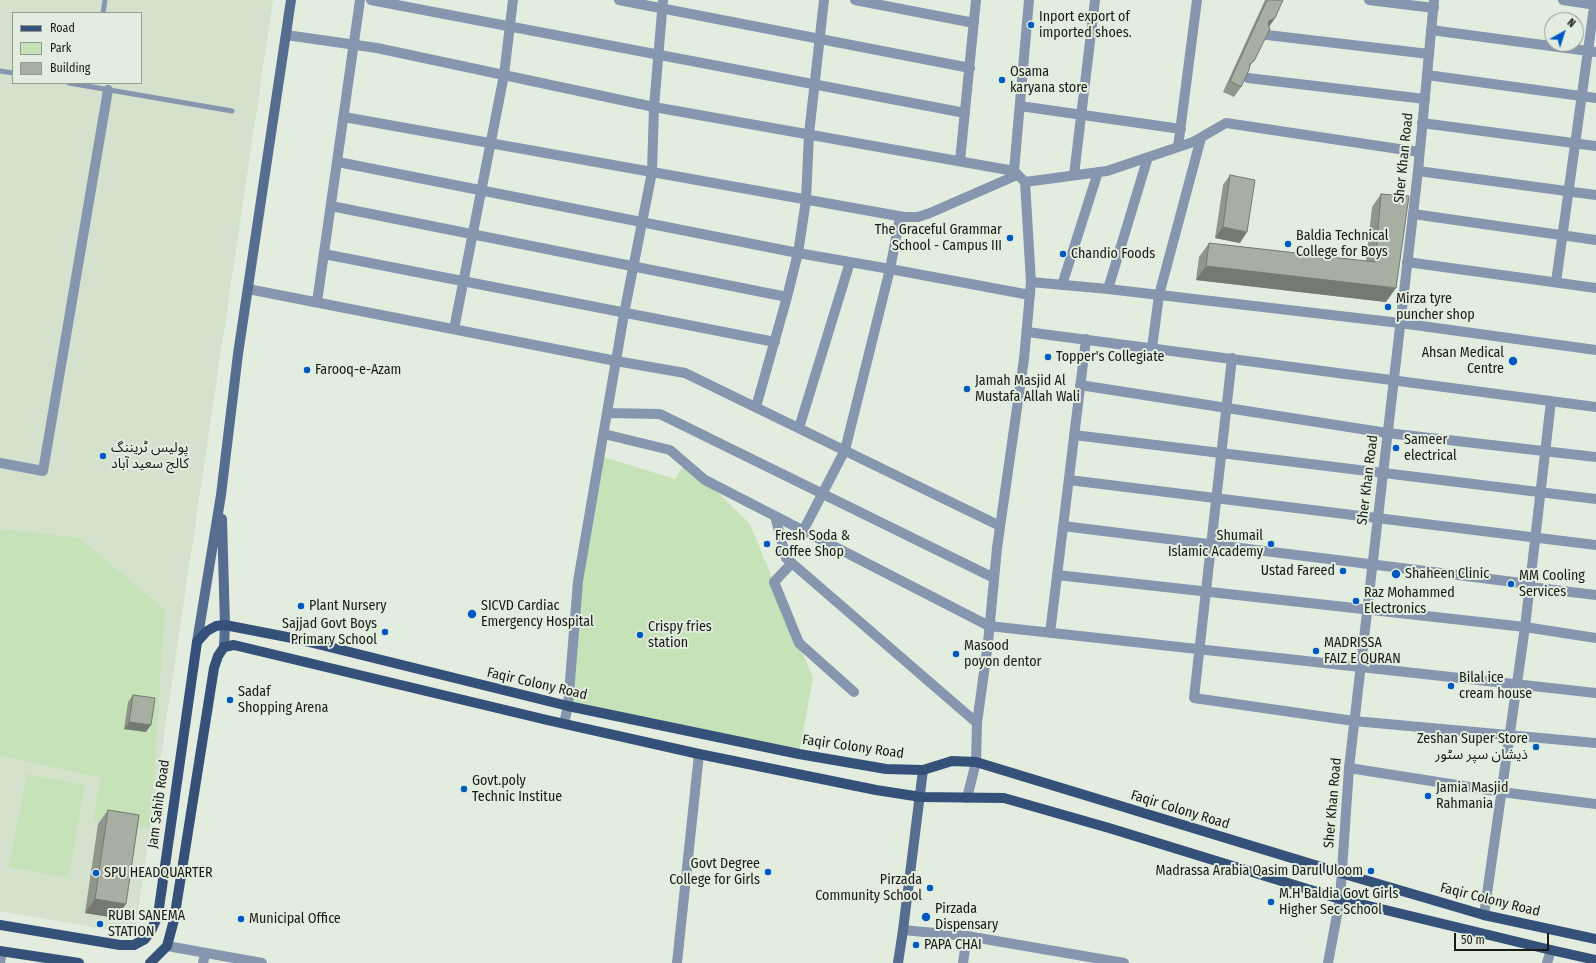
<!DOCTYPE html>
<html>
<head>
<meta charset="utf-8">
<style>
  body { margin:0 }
  #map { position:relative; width:1596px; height:963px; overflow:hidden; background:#e3eddf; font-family:"Fira Sans Condensed",sans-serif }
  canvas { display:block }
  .legend { position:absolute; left:12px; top:12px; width:130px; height:72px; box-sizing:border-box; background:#e3eddf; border:1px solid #92998f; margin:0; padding:5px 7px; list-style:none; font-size:12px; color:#181b16 }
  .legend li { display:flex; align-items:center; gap:8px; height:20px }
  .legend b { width:20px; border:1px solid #92998f }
  .north { position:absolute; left:1544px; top:12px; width:40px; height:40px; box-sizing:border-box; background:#e3eddf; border:1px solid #92998f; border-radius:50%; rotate:39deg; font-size:11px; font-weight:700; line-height:16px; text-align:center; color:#181b16 }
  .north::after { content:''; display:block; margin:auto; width:14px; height:18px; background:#0058c1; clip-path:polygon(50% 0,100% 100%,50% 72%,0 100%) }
  .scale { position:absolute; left:1454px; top:933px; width:95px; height:18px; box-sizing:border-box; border:2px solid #181b16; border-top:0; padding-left:5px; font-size:12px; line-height:14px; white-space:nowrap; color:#181b16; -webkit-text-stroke:3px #e3eddf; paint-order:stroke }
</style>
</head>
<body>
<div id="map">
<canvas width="1596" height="963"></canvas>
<ul class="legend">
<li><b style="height:5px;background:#355179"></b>Road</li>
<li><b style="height:11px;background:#c5e2b8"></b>Park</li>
<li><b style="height:11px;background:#a6afa2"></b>Building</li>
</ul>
<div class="north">N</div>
<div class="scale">50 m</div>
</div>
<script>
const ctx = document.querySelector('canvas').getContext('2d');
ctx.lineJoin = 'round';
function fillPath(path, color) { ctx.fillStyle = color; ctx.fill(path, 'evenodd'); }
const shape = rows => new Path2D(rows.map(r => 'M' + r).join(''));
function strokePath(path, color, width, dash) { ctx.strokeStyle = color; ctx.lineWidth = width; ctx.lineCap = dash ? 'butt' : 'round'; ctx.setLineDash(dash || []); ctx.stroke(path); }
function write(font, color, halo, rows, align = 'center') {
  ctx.font = font + ' "Fira Sans Condensed","Noto Sans Arabic",sans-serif'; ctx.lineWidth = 4; ctx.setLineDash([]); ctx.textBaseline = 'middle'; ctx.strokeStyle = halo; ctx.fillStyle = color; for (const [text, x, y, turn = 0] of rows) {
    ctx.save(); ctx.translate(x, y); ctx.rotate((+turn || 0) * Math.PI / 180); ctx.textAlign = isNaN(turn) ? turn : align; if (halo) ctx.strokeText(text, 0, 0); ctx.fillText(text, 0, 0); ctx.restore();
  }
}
fillPath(shape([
  [0,0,273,0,136,924,126,933,0,911],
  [13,13,141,13,141,83,13,83]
]), '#d3e1cd');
fillPath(shape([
  [600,456,675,479,685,463,705,480,750,524,813,678,799,754,568,706,578,581],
  [0,529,79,538,165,610,150,828,93,821,100,778,0,755],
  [27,774,85,785,68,878,9,867]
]), '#c5e2b8');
strokePath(shape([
  [103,13,105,0],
  [0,71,13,73],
  [69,83,232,111]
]), '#8696ae', 5);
strokePath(shape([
  [371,0,965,113],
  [619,0,970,68],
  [855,0,974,23],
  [1369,0,1434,8],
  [1563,0,1596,5],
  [1431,30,1596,52],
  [1267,35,1429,54],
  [1427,75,1596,98],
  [1248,78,1425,99],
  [1020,106,1181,129],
  [344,117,904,217,918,217,930,213,1017,175],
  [1422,123,1596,146],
  [1178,147,1197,0],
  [960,161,976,0],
  [338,162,798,253,890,269,1030,295],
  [1418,171,1596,195],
  [1074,175,1095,0],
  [1025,182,1107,171,1193,142,1226,123,1419,152],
  [331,206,787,297],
  [1413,214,1596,240],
  [324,254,775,342],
  [1407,262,1596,288],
  [1556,282,1595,0],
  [1062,285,1098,172],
  [248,289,616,361,685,373,1000,526],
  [1108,289,1148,157],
  [317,302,360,0],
  [454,329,504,75,513,0],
  [1027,332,1596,407],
  [1152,348,1159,295,1201,138],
  [1232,358,1194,698,1354,721,1596,743],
  [1080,385,1387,433,1596,457],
  [756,407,787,297,798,253,806,200,809,134,824,0],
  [607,413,660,414,994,578],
  [799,428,850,262],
  [604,434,670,450,705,480,989,626,1596,693],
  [1074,435,1596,499],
  [0,463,43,471,108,90],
  [1069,480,1596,545],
  [775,516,786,558,977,723],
  [1063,526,1530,584],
  [803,531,845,450,890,269,900,217],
  [792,563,774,582,799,643,854,692],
  [1057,575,1525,627,1596,638],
  [1530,587,1596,595],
  [1050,633,1086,339],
  [564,723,568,706,578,581,624,314,652,172,654,107,663,0],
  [1349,768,1501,792,1596,804],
  [1484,915,1525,627,1551,401],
  [903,930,967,936,1124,963],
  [0,963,2,952],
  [203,963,205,954],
  [677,963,699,754],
  [963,963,967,936],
  [1547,963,1551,950]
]), '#8696ae', 10);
strokePath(shape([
  [286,35,377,48,654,107,1014,171],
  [1031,282,1108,289,1400,323,1596,350],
  [967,798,976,762,977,723,988,643,997,548,1024,359,1031,282,1025,182,1014,171,1029,0],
  [167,946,262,963],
  [1328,963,1340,899,1349,768,1418,171,1434,0]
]), '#8696ae', 10);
strokePath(shape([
  [222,519,225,625,224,647],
  [197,642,221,495,238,354,291,0],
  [898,963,903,930,923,770]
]), '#566d90', 10);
strokePath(shape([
  [0,925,120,945,134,945,145,939,152,929,158,915,197,642,207,631,216,626,225,625,297,639,568,706,799,754,886,769,923,770,952,761,976,762,1341,873,1484,915,1596,939],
  [0,951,79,963],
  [150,963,167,946,174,920,214,668,218,656,224,647,234,645,547,720,699,754,876,790,921,797,1004,798,1109,828,1340,899,1551,950,1596,960]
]), '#355179', 10);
fillPath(shape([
  [1265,0,1283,0,1275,18,1269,27,1250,67,1241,87,1234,97,1223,92],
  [1230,175,1240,243,1215,238,1223,185],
  [1381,194,1386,302,1196,280,1199,257,1209,243,1366,261,1372,207],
  [133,695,146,732,124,729,128,702],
  [108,810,116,918,85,913,98,824]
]), '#8f968b');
fillPath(shape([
  [1275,18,1267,29,1262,31,1269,21],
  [1223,227,1247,232,1240,243,1215,238],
  [1206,266,1396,288,1386,302,1196,280],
  [129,722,151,725,146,732,124,729],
  [95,899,126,904,116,918,85,913]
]), '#747a71');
const building = shape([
  [1267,0,1283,0,1275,18,1269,21,1268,24,1270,29,1254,61,1250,64,1249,70,1241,87,1230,81,1267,0],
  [1230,175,1255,180,1247,232,1223,227,1230,175],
  [1381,194,1409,196,1396,288,1206,266,1209,243,1375,262,1381,194],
  [133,695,155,698,151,725,129,722,133,695],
  [108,810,139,815,126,904,95,899,108,810]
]);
fillPath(building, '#a6afa2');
strokePath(building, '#747a71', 1);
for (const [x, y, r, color] of [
  [1031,25,4,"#0058c1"],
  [1002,80,4,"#0058c1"],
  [1010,238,4,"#0058c1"],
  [1288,244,4,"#0058c1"],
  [1063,254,4,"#0058c1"],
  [1388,307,4,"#0058c1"],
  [1048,357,4,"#0058c1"],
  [1513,361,5,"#0058c1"],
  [307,370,4,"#0058c1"],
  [967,389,4,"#0058c1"],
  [1396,448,4,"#0058c1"],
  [103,456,4,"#0058c1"],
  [767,544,4,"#0058c1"],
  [1271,544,4,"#0058c1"],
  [1343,571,4,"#0058c1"],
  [1396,574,5,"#0058c1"],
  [1511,584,4,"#0058c1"],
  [1356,601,4,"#0058c1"],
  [301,606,4,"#0058c1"],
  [472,614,5,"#0058c1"],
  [385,632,4,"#0058c1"],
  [640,635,4,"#0058c1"],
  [1316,651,4,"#0058c1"],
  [956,654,4,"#0058c1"],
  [1451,686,4,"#0058c1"],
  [230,700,4,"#0058c1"],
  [1536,747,4,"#0058c1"],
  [464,789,4,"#0058c1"],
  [1428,796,4,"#0058c1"],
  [1371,871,4,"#0058c1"],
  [768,872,4,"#0058c1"],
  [96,873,4,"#0058c1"],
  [930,888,4,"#0058c1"],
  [1271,902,4,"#0058c1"],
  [926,917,5,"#0058c1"],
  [241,919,4,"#0058c1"],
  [100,924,4,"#0058c1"],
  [916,945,4,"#0058c1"]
]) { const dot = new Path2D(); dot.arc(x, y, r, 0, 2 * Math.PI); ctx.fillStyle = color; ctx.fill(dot); strokePath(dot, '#e3eddf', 1.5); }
write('14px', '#181b16', '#e3eddf', [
  ["Inport export of",1039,17],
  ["imported shoes.",1039,33],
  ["Osama",1010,72],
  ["karyana store",1010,88],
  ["The Graceful Grammar",1002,230,"right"],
  ["School - Campus III",1002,246,"right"],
  ["Baldia Technical",1296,236],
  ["College for Boys",1296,252],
  ["Chandio Foods",1071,254],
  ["Mirza tyre",1396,299],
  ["puncher shop",1396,315],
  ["Ahsan Medical",1504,353,"right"],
  ["Centre",1504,369,"right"],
  ["Topper's Collegiate",1056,357],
  ["Farooq-e-Azam",315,370],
  ["Jamah Masjid Al",975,381],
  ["Mustafa Allah Wali",975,397],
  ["Sameer",1404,440],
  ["electrical",1404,456],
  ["پولیس ٹریننگ",111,448],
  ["کالج سعید آباد",111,464],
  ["Fresh Soda &",775,536],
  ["Coffee Shop",775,552],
  ["Shumail",1263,536,"right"],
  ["Islamic Academy",1263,552,"right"],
  ["Ustad Fareed",1335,571,"right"],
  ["Shaheen Clinic",1405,574],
  ["MM Cooling",1519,576],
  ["Services",1519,592],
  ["Raz Mohammed",1364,593],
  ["Electronics",1364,609],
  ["Plant Nursery",309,606],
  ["SICVD Cardiac",481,606],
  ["Emergency Hospital",481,622],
  ["Sajjad Govt Boys",377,624,"right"],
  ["Primary School",377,640,"right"],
  ["Crispy fries",648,627],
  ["station",648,643],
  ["MADRISSA",1324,643],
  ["FAIZ E QURAN",1324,659],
  ["Masood",964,646],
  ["poyon dentor",964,662],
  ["Bilal ice",1459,678],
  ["cream house",1459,694],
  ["Sadaf",238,692],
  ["Shopping Arena",238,708],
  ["Zeshan Super Store",1528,739,"right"],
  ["ذیشان سپر سٹور",1528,755,"right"],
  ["Govt.poly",472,781],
  ["Technic Institue",472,797],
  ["Jamia Masjid",1436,788],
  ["Rahmania",1436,804],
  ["Govt Degree",760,864,"right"],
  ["College for Girls",760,880,"right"],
  ["Madrassa Arabia Qasim Darul Uloom",1363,871,"right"],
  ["SPU HEADQUARTER",104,873],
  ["Pirzada",922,880,"right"],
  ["Community School",922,896,"right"],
  ["M.H Baldia Govt Girls",1279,894],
  ["Higher Sec School",1279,910],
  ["Pirzada",935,909],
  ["Dispensary",935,925],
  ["RUBI SANEMA",108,916],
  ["STATION",108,932],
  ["Municipal Office",249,919],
  ["PAPA CHAI",924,945]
], 'left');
write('14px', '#181b16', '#e3eddf', [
  ["Sher Khan Road",1404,158,-84],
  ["Sher Khan Road",1368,480,-83],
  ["Faqir Colony Road",537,684,13],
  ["Faqir Colony Road",853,747,8],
  ["Sher Khan Road",1333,803,-85],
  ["Jam Sahib Road",159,804,-82],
  ["Faqir Colony Road",1180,810,17],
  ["Faqir Colony Road",1490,900,14]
]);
</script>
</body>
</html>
